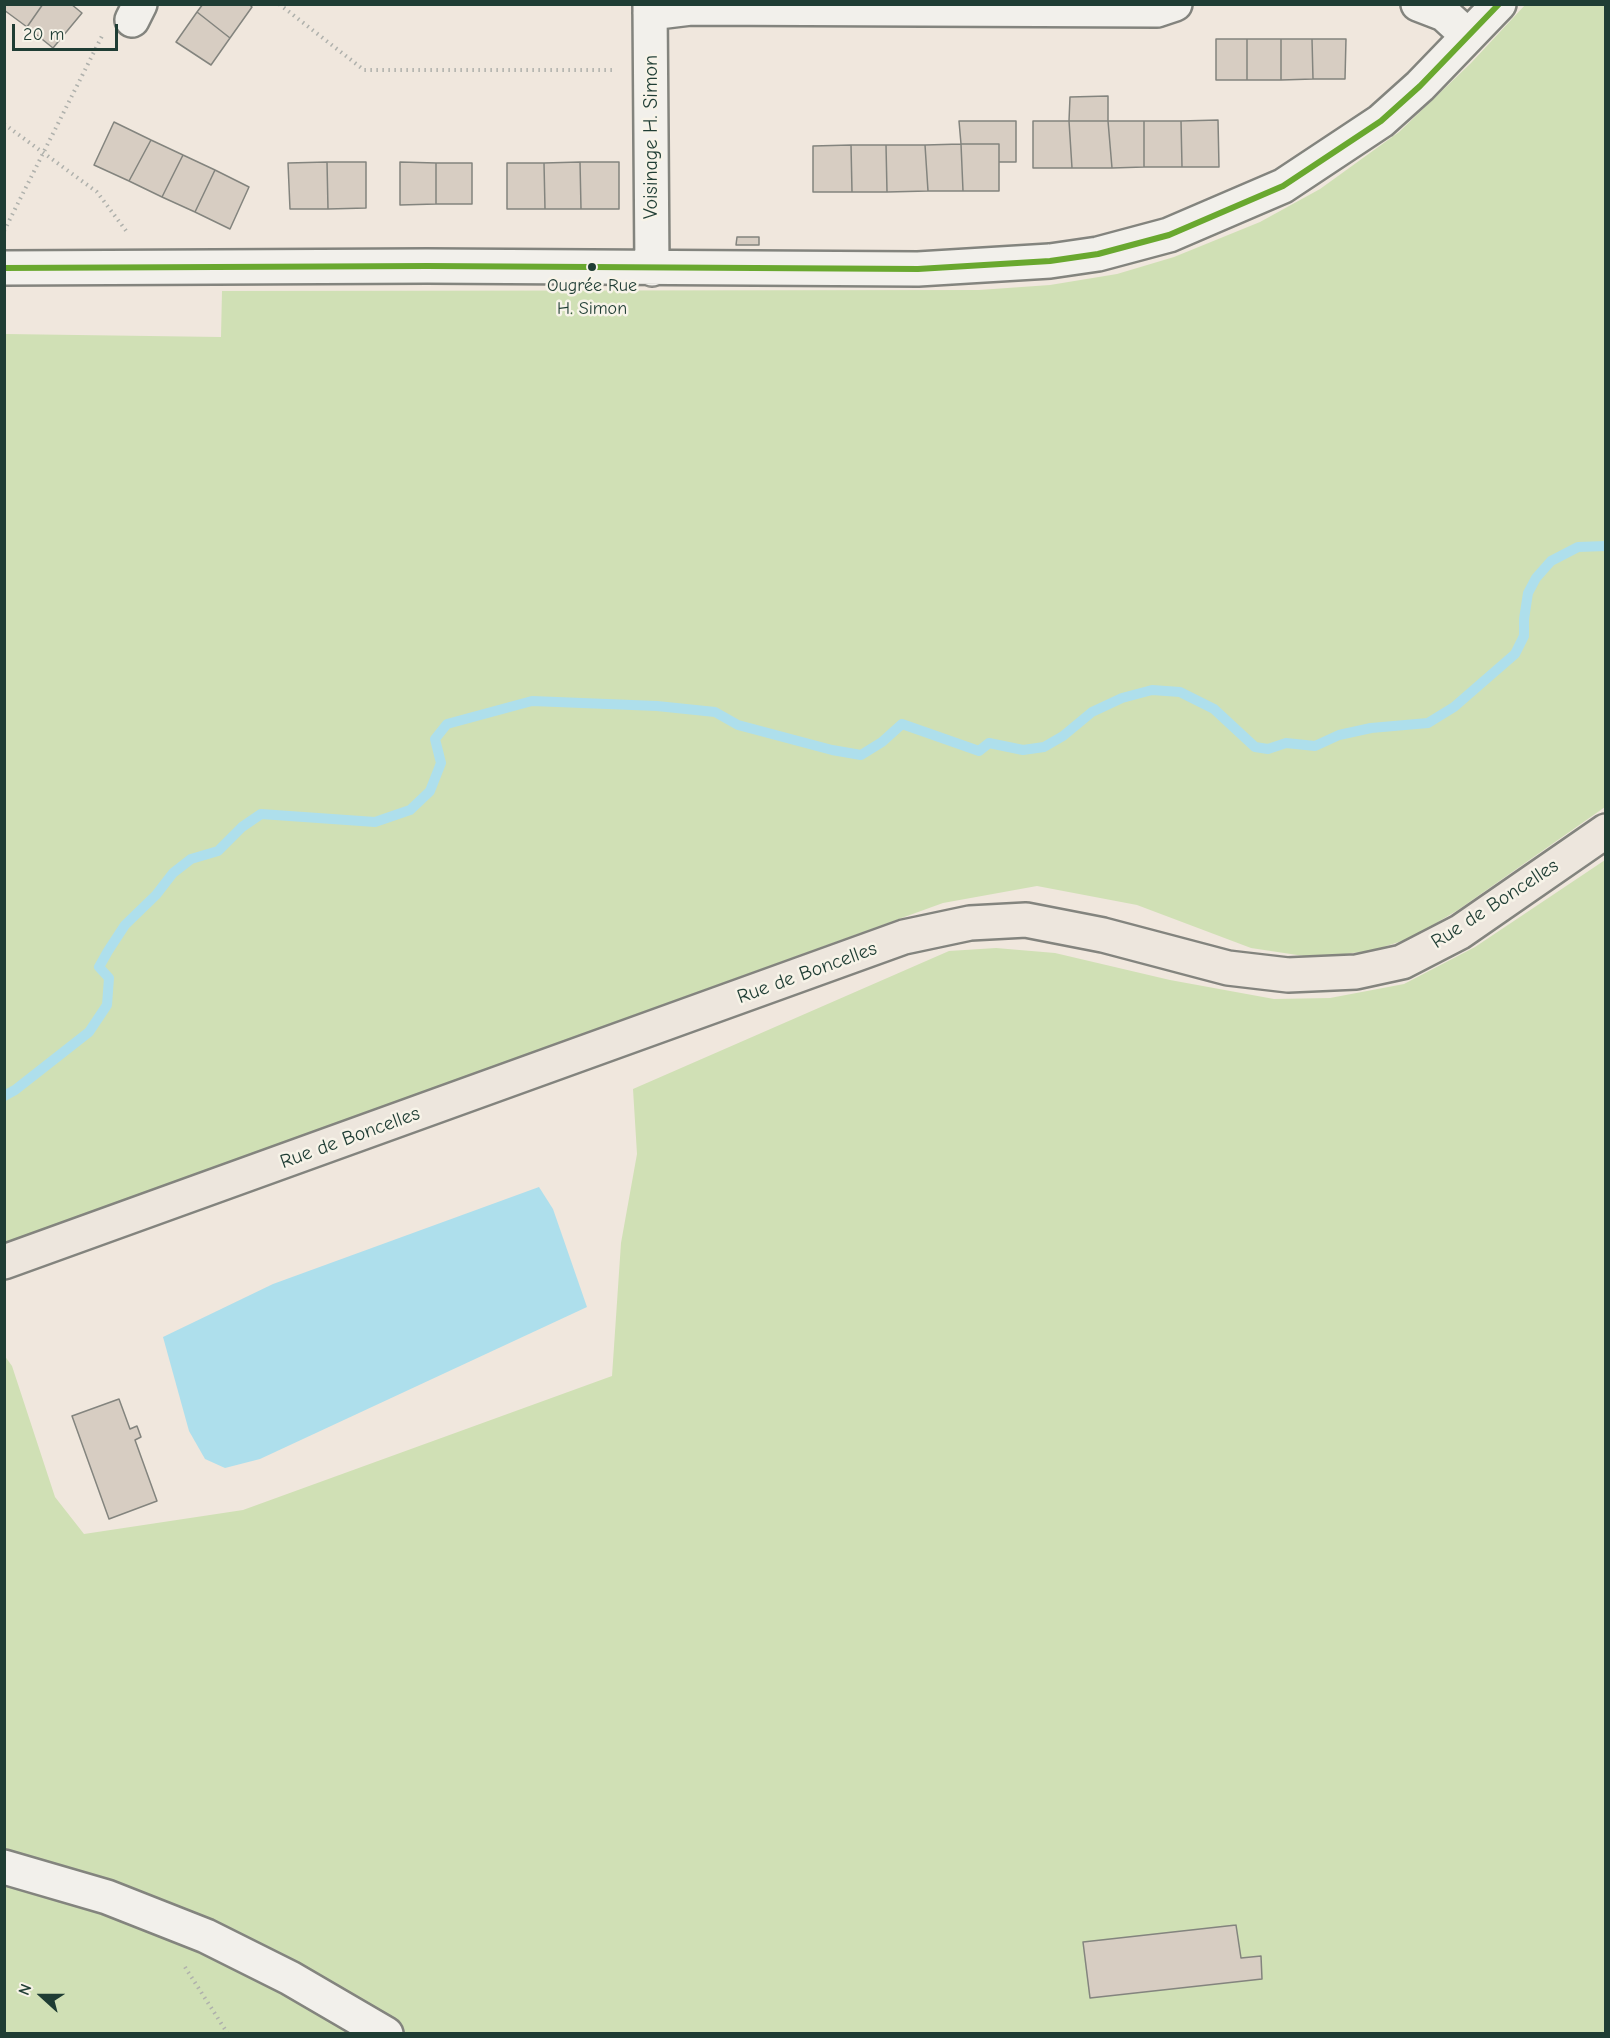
<!DOCTYPE html>
<html>
<head>
<meta charset="utf-8">
<style>
  body { margin:0 }
  #map { position:relative; width:1610px; height:2038px; overflow:hidden; background:#f0e7dd; font-family:"Comic Neue",sans-serif }
  canvas { display:block }
  .frame { position:absolute; inset:0; border:6px solid #1f3d34; pointer-events:none }
  .north { position:absolute; left:12px; top:1966px; width:60px; height:60px; -webkit-text-stroke:4px #f7f3e8; paint-order:stroke; rotate:291deg; font-size:16px; font-weight:700; line-height:24px; text-align:center; color:#1f3d34 }
  .north::after { content:''; display:block; margin:auto; width:21px; height:27px; background:#1f3d34; clip-path:polygon(50% 0,100% 100%,50% 72%,0 100%) }
  .scale { position:absolute; left:12px; top:24px; width:106px; height:27px; box-sizing:border-box; border:3px solid #1f3d34; border-top:0; padding-left:8px; font-size:18px; line-height:21px; white-space:nowrap; color:#1f3d34; -webkit-text-stroke:4px #f7f3e8; paint-order:stroke }
</style>
</head>
<body>
<div id="map">
<canvas width="1610" height="2038"></canvas>
<div class="frame"></div>
<div class="north">N</div>
<div class="scale">20 m</div>
</div>
<script>
const ctx = document.querySelector('canvas').getContext('2d');
ctx.lineJoin = 'round';
function fillPath(path, color) { ctx.fillStyle = color; ctx.fill(path, 'evenodd'); }
const shape = rows => new Path2D(rows.map(r => 'M' + r).join(''));
function strokePath(path, color, width, dash) { ctx.strokeStyle = color; ctx.lineWidth = width; ctx.lineCap = dash ? 'butt' : 'round'; ctx.setLineDash(dash || []); ctx.stroke(path); }
function write(font, color, halo, rows, align = 'center') {
  ctx.font = font + ' "Comic Neue",sans-serif'; ctx.lineWidth = 5; ctx.setLineDash([]); ctx.textBaseline = 'middle'; ctx.strokeStyle = halo; ctx.fillStyle = color; for (const [text, x, y, turn = 0] of rows) {
    ctx.save(); ctx.translate(x, y); ctx.rotate((+turn || 0) * Math.PI / 180); ctx.textAlign = isNaN(turn) ? turn : align; if (halo) ctx.strokeText(text, 0, 0); ctx.fillText(text, 0, 0); ctx.restore();
  }
}
fillPath(shape([
  [1525,5,1605,5,1605,807,1458,910,1411,938,1374,950,1317,958,1251,948,1137,905,1037,886,943,903,5,1243,6,334,221,337,222,291,979,290,1050,285,1117,274,1174,257,1260,222,1320,189,1399,132,1471,63],
  [1605,860,1605,2033,5,2033,4,1355,12,1366,55,1497,84,1534,243,1510,612,1376,621,1243,637,1154,633,1089,949,951,996,948,1055,953,1170,980,1274,999,1330,998,1404,984,1475,947]
]), '#d0e0b5');
fillPath(shape([
  [539,1187,553,1209,587,1307,260,1459,225,1468,205,1459,189,1431,163,1337,273,1284]
]), '#aedfec');
strokePath(shape([
  [4,1096,15,1090,89,1032,107,1005,109,978,99,967,108,951,125,925,156,895,173,873,191,859,218,851,242,827,261,814,375,822,410,810,430,791,441,763,435,739,447,724,532,701,657,706,715,712,738,725,832,750,861,755,882,742,902,724,979,751,989,743,1023,750,1044,747,1063,736,1092,712,1122,698,1152,690,1180,692,1214,709,1255,747,1268,749,1286,743,1315,746,1339,735,1371,728,1428,723,1454,707,1515,654,1524,636,1524,619,1528,593,1536,578,1551,561,1578,547,1606,546]
]), '#aedfec', 10);
const building = shape([
  [4,4,43,4,27,27,4,10,4,4],
  [43,4,71,4,82,13,53,48,27,27,43,4],
  [203,4,249,4,252,7,230,38,197,12,203,4],
  [197,12,230,38,211,65,176,42,197,12],
  [1216,39,1247,39,1247,80,1216,80,1216,39],
  [1247,39,1281,39,1281,80,1247,80,1247,39],
  [1281,39,1312,39,1313,79,1281,80,1281,39],
  [1312,39,1346,39,1345,79,1313,79,1312,39],
  [1108,96,1108,121,1069,121,1070,97,1108,96],
  [1218,120,1219,167,1182,167,1181,121,1218,120],
  [959,121,1016,121,1016,162,999,162,999,144,961,144,959,121],
  [1033,121,1069,121,1072,168,1033,168,1033,121],
  [1069,121,1108,121,1112,168,1072,168,1069,121],
  [1108,121,1144,121,1144,167,1112,168,1108,121],
  [1144,121,1181,121,1182,167,1144,167,1144,121],
  [114,122,151,140,129,181,94,165,114,122],
  [151,140,183,155,162,197,129,181,151,140],
  [961,144,999,144,999,191,963,191,961,144],
  [961,144,963,191,928,191,925,145,961,144],
  [851,145,886,145,887,192,852,192,851,145],
  [851,145,852,192,813,192,813,146,851,145],
  [886,145,925,145,928,191,887,192,886,145],
  [183,155,215,170,195,212,162,197,183,155],
  [327,162,366,162,366,208,328,209,327,162],
  [327,162,328,209,290,209,288,163,327,162],
  [400,162,436,163,436,204,400,205,400,162],
  [580,162,619,162,619,209,581,209,580,162],
  [580,162,581,209,545,209,544,163,580,162],
  [436,163,472,163,472,204,436,204,436,163],
  [507,163,544,163,545,209,507,209,507,163],
  [215,170,249,187,230,229,195,212,215,170],
  [737,237,759,237,759,245,736,245,737,237],
  [119,1399,130,1429,137,1426,141,1437,135,1440,157,1501,109,1519,72,1416,119,1399],
  [1236,1925,1241,1958,1261,1956,1262,1979,1090,1998,1083,1942,1236,1925]
]);
fillPath(building, '#d7cdc2');
strokePath(building, '#83847e', 1.5);
const minor = shape([
  [650,4,652,269],
  [1418,4,1444,14,1468,36],
  [650,13,691,8,1157,10,1175,4],
  [132,20,140,4],
  [4,268,427,266,918,269,1050,261,1098,254,1169,235,1283,186,1381,121,1420,86,1499,4],
  [4,1867,107,1897,206,1936,290,1978,386,2034]
]);
const major = shape([
  [4,1262,904,937,970,923,1026,920,1103,935,1228,968,1288,975,1356,972,1402,962,1460,932,1606,831]
]);
strokePath(minor, '#83847e', 38);
strokePath(major, '#83847e', 38);
strokePath(shape([
  [279,4,364,70,615,70],
  [4,124,97,192,127,232],
  [4,231,102,36],
  [185,1967,228,2034]
]), '#afb1ac', 4, [1.5, 4.5]);
strokePath(minor, '#f2f0eb', 33);
strokePath(major, '#ede6dd', 33);
strokePath(shape([
  [4,268,427,266,918,269,1050,261,1098,254,1169,235,1283,186,1381,121,1420,86,1499,4]
]), '#69a82f', 6);
for (const [x, y, r, color] of [
  [592,267,5,"#1f3d34"]
]) { const dot = new Path2D(); dot.arc(x, y, r, 0, 2 * Math.PI); ctx.fillStyle = color; ctx.fill(dot); strokePath(dot, '#f7f3e8', 2); }
write('18px', '#1f3d34', '#f7f3e8', [
  ["Ougrée Rue",592,286],
  ["H. Simon",592,309]
]);
write('20px', '#1f3d34', '#f7f3e8', [
  ["Voisinage H. Simon",651,137,-90],
  ["Rue de Boncelles",1495,904,-33],
  ["Rue de Boncelles",807,973,-20],
  ["Rue de Boncelles",350,1138,-20]
]);
</script>
</body>
</html>
